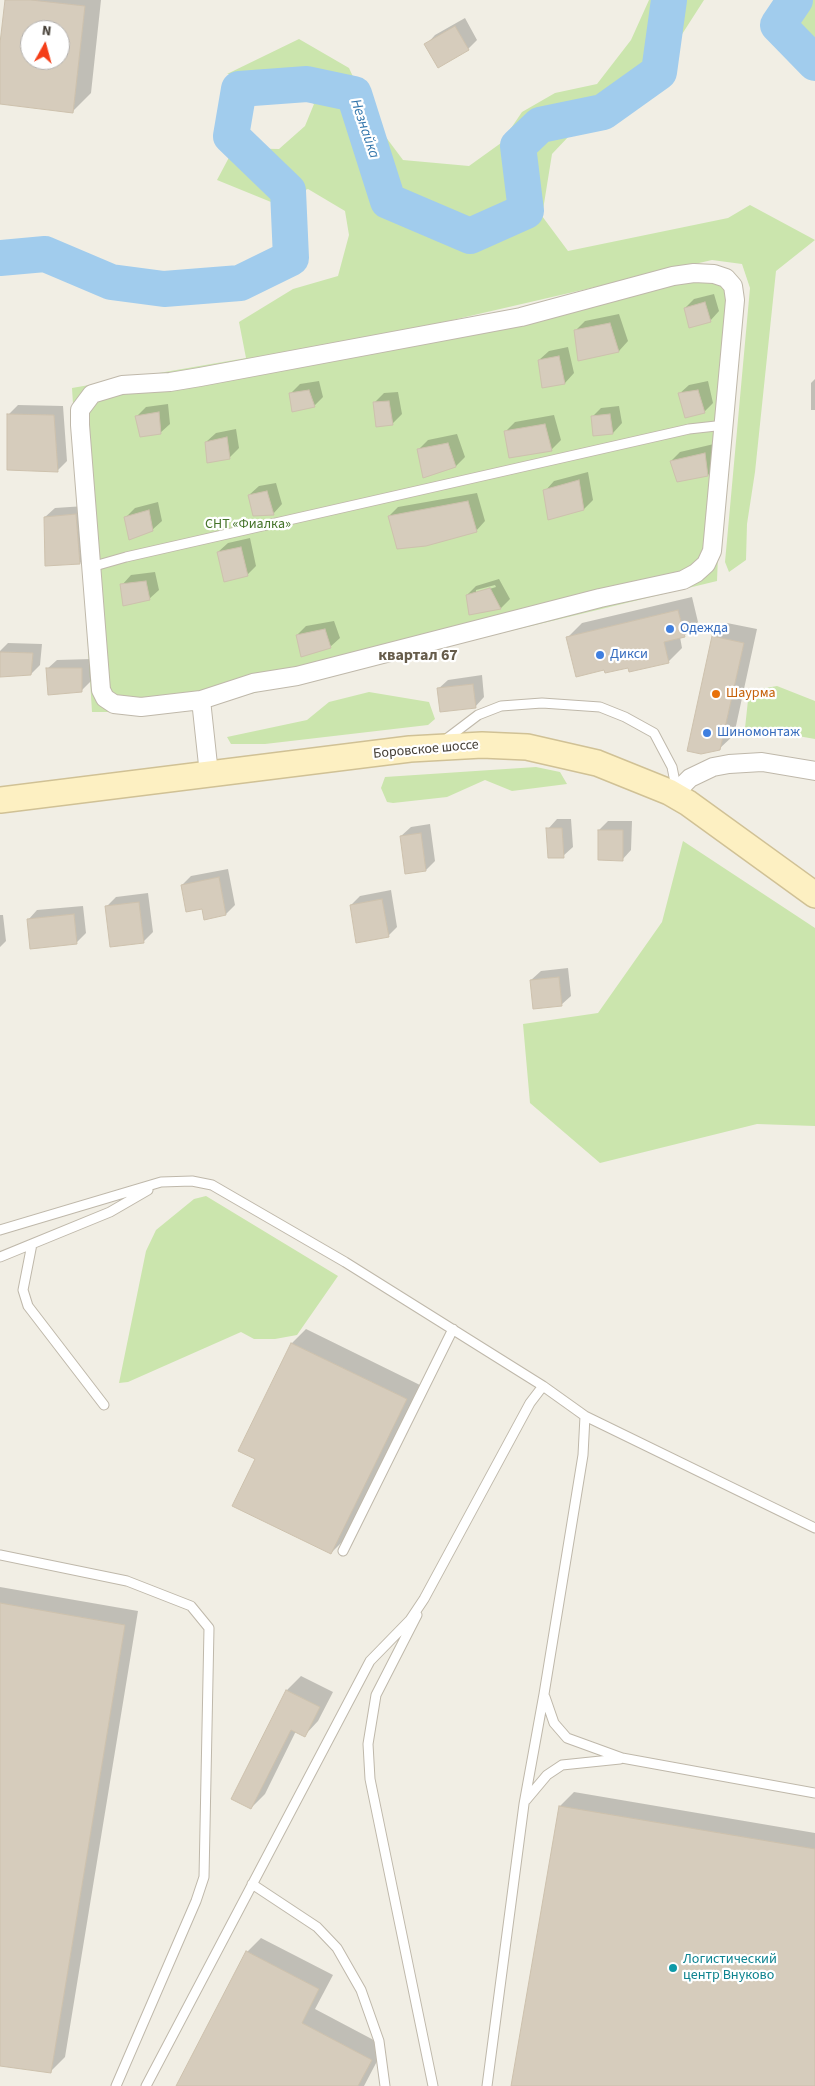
<!DOCTYPE html>
<html>
<head>
<meta charset="utf-8">
<style>
  body { margin:0 }
  #map { position:relative; width:815px; height:2086px; overflow:hidden; background:#f1eee4; font-family:"Source Sans 3",sans-serif }
  canvas { display:block }
  .north { position:absolute; left:20px; top:20px; width:50px; height:50px; box-sizing:border-box; background:#fff; border:1px solid #b4b1ae; border-radius:50%; rotate:7deg; font-size:14px; font-weight:700; line-height:20px; text-align:center; color:#433d34 }
  .north::after { content:''; display:block; margin:auto; width:18px; height:22px; background:#f43e18; clip-path:polygon(50% 0,100% 100%,50% 72%,0 100%) }
</style>
</head>
<body>
<div id="map">
<canvas width="815" height="2086"></canvas>
<div class="north">N</div>
</div>
<script>
const ctx = document.querySelector('canvas').getContext('2d');
ctx.lineJoin = 'round';
function fillPath(path, color) { ctx.fillStyle = color; ctx.fill(path, 'evenodd'); }
const shape = rows => new Path2D(rows.map(r => 'M' + r).join(''));
function strokePath(path, color, width, dash) { ctx.strokeStyle = color; ctx.lineWidth = width; ctx.lineCap = dash ? 'butt' : 'round'; ctx.setLineDash(dash || []); ctx.stroke(path); }
function write(font, color, halo, rows, align = 'center') {
  ctx.font = font + ' "Source Sans 3",sans-serif'; ctx.lineWidth = 4.5; ctx.setLineDash([]); ctx.textBaseline = 'middle'; ctx.strokeStyle = halo; ctx.fillStyle = color; for (const [text, x, y, turn = 0] of rows) {
    ctx.save(); ctx.translate(x, y); ctx.rotate((+turn || 0) * Math.PI / 180); ctx.textAlign = isNaN(turn) ? turn : align; if (halo) ctx.strokeText(text, 0, 0); ctx.fillText(text, 0, 0); ctx.restore();
  }
}
fillPath(shape([
  [649,0,704,0,650,84,570,135,552,154,542,216,568,251,728,218,750,205,815,240,776,271,755,472,747,524,746,560,729,572,725,562,750,288,742,264,712,260,418,328,709,279,723,286,728,302,717,581,217,702,127,712,92,712,72,388,246,358,239,322,293,289,338,276,349,235,345,211,308,189,271,202,217,180,234,148,279,149,305,126,314,104,264,75,227,74,299,39,349,68,373,120,403,160,469,166,501,143,522,112,555,93,597,84,631,40],
  [777,0,815,0,815,43,788,9],
  [777,686,815,701,815,739,798,736,769,737,745,728,749,691],
  [369,692,429,702,435,719,428,725,265,744,231,744,227,737,307,720,329,702],
  [536,767,560,772,567,784,512,791,485,780,447,797,393,803,387,802,381,788,385,777],
  [683,841,815,928,815,1126,757,1124,600,1163,530,1103,523,1024,598,1013,662,922],
  [206,1196,338,1276,297,1335,275,1339,254,1339,241,1332,128,1382,119,1383,146,1251,156,1230,194,1199]
]), '#cbe5ad');
fillPath(shape([
  [6,0,101,0,91,93,73,111,0,103,0,54],
  [30,30,60,30,60,60,30,60],
  [465,18,477,40,468,49,426,45,435,35],
  [714,294,719,311,710,321,685,308,694,299],
  [619,314,628,341,619,351,579,360,575,331,585,321],
  [568,347,574,373,565,383,543,387,539,360,549,351],
  [815,379,815,410,811,410,811,383],
  [319,381,323,397,314,406,290,394,300,384],
  [708,381,713,403,704,412,679,394,689,385],
  [398,392,402,414,392,424,374,403,384,393],
  [168,404,170,424,160,433,137,416,146,407],
  [18,405,63,406,67,461,58,470,9,469,9,414],
  [619,406,622,423,613,433,592,417,601,408],
  [554,415,561,440,551,450,506,431,515,422],
  [236,429,239,448,229,458,206,442,216,433],
  [457,434,465,457,456,466,419,449,428,440],
  [714,444,717,465,708,475,671,461,680,452],
  [588,472,593,500,584,509,545,491,554,481],
  [276,483,282,504,273,514,249,495,259,486],
  [477,493,485,521,476,531,389,516,398,507],
  [158,502,162,521,152,530,126,517,135,508],
  [85,506,89,554,80,563,45,517,55,508],
  [250,538,256,566,247,575,218,552,228,543],
  [155,572,159,590,149,599,122,585,131,575],
  [499,579,510,599,501,608,467,595,476,586],
  [495,585,496,587,476,593,476,590],
  [692,597,698,622,684,636,680,637,682,648,668,662,568,637,582,623],
  [334,621,340,638,330,647,297,635,306,626],
  [727,623,757,629,734,735,719,749,713,637],
  [8,643,42,644,40,665,31,674,0,675,0,651],
  [91,659,91,681,81,691,47,669,57,660],
  [482,675,484,697,475,707,438,689,448,680],
  [557,819,571,819,573,847,563,856,548,829],
  [608,821,632,821,631,850,622,860,599,830],
  [430,824,435,861,426,870,401,836,411,827],
  [228,869,235,905,226,914,203,908,182,885,191,876],
  [391,890,397,927,388,936,351,905,360,896],
  [148,893,153,932,143,942,107,906,116,897],
  [83,906,86,933,76,943,28,920,37,910],
  [0,915,3,915,6,941,0,947],
  [568,968,571,996,561,1005,531,980,541,971],
  [306,1329,420,1385,345,1539,331,1553,256,1458,240,1450,292,1343],
  [0,1587,138,1611,65,2057,51,2071,0,2064],
  [301,1676,333,1692,318,1721,305,1735,296,1731,265,1794,251,1808,287,1690],
  [574,1792,815,1833,815,2086,513,2086,560,1806],
  [261,1938,333,1975,315,2009,385,2046,364,2086,177,2086,247,1952]
]), '#0003');
strokePath(shape([
  [795,0,778,25,815,63],
  [0,258,45,254,111,282,164,289,240,283,291,258,288,191,231,136,239,89,307,84,354,94,388,201,470,236,526,211,518,146,540,125,603,112,659,72,669,0]
]), '#a1cced', 36);
const building = shape([
  [5,0,31,0,85,6,73,113,0,104,0,43,5,0],
  [30,30,60,30,60,60,30,60,30,30],
  [455,26,469,50,438,68,424,44,455,26],
  [705,302,711,322,689,328,684,308,705,302],
  [610,323,619,352,578,361,574,330,610,323],
  [559,356,565,384,542,388,538,360,559,356],
  [309,390,315,407,292,412,289,393,309,390],
  [698,390,705,413,685,418,678,393,698,390],
  [389,401,393,425,376,427,373,402,389,401],
  [159,412,161,434,140,437,135,416,159,412],
  [7,414,54,415,58,472,7,470,7,414],
  [610,414,613,434,593,436,591,416,610,414],
  [545,424,552,451,509,458,504,431,545,424],
  [227,437,230,459,207,463,205,442,227,437],
  [448,443,456,467,423,478,417,449,448,443],
  [705,453,708,476,677,482,670,461,705,453],
  [579,480,584,510,548,520,543,490,579,480],
  [267,491,274,515,253,516,248,495,267,491],
  [468,501,477,532,426,546,397,549,388,516,468,501],
  [149,510,153,531,129,540,124,517,149,510],
  [76,514,80,564,45,566,44,517,76,514],
  [241,547,248,576,224,582,217,552,241,547],
  [146,581,150,600,123,606,120,584,146,581],
  [490,588,501,609,469,615,466,595,490,588],
  [678,610,685,637,664,642,669,663,629,672,628,668,605,673,604,670,576,677,566,637,678,610],
  [325,629,331,648,301,657,296,635,325,629],
  [712,636,744,643,720,750,701,754,687,751,712,636],
  [0,652,33,653,31,675,0,677,0,652],
  [46,668,82,668,82,692,48,695,46,668],
  [473,684,476,708,440,712,437,688,473,684],
  [546,828,562,828,564,858,548,858,546,828],
  [598,830,623,830,623,861,598,860,598,830],
  [421,833,426,871,405,874,400,836,421,833],
  [219,877,226,915,204,920,202,909,186,912,181,885,219,877],
  [382,899,389,937,356,943,350,905,382,899],
  [139,902,144,943,110,947,105,906,139,902],
  [74,914,77,944,30,949,27,919,74,914],
  [559,977,562,1006,533,1009,530,980,559,977],
  [291,1343,407,1399,331,1554,232,1506,255,1459,238,1451,291,1343],
  [0,1603,125,1625,51,2073,0,2066,0,1603],
  [286,1690,320,1707,305,1737,291,1730,251,1809,231,1799,286,1690],
  [559,1806,815,1849,815,2086,511,2086,559,1806],
  [246,1951,319,1989,302,2023,372,2060,358,2086,176,2086,246,1951]
]);
fillPath(building, '#d6ccbc');
strokePath(building, '#cdc1ad', 1);
const lane = shape([
  [91,567,126,557,689,429,725,425],
  [445,740,478,715,501,706,542,703,600,707,625,717,654,733,672,767,677,792],
  [0,1230,161,1182,192,1181,212,1185,345,1262,543,1386,530,1403,424,1599,410,1620,370,1661,146,2086],
  [32,1244,23,1290,28,1306,104,1405],
  [0,1257,110,1212,148,1190],
  [585,1416,815,1528],
  [343,1551,453,1329],
  [0,1555,127,1581,191,1606,209,1628,204,1877,196,1901,116,2086],
  [417,1615,376,1695,368,1744,370,1779,433,2086],
  [545,1697,554,1723,567,1738,622,1758,815,1793],
  [526,1800,547,1775,562,1765,620,1759],
  [252,1884,317,1927,337,1948,361,1990,379,2041,385,2086],
  [487,2086,524,1804,544,1694,583,1455,585,1416,543,1386]
]);
const street = shape([
  [694,273,714,274,726,278,733,286,735,300,712,551,706,564,696,573,683,580,600,598,297,676,253,683,201,700,141,707,114,704,105,698,101,690,80,425,80,410,92,394,122,385,170,382,200,377,521,317,673,276,694,273],
  [201,700,209,774],
  [678,796,682,786,690,778,713,767,729,764,762,762,815,771]
]);
const secondary = shape([
  [0,800,410,749,482,745,527,747,597,763,669,792,688,803,815,895]
]);
strokePath(lane, '#bfb8aa', 11);
strokePath(street, '#bfb8aa', 20);
strokePath(secondary, '#d0c195', 28);
strokePath(lane, '#fff', 9);
strokePath(street, '#fff', 18);
strokePath(secondary, '#fdf0c2', 25);
for (const [x, y, r, color] of [
  [670,629,5,"#3f7fe0"],
  [600,655,5,"#3f7fe0"],
  [716,694,5,"#e8710a"],
  [707,733,5,"#3f7fe0"],
  [673,1968,5,"#0f9aa8"]
]) { const dot = new Path2D(); dot.arc(x, y, r, 0, 2 * Math.PI); ctx.fillStyle = color; ctx.fill(dot); strokePath(dot, '#fff', 2); }
write('14px', '#447329', '#fff', [
  ["СНТ «Фиалка»",248,525]
]);
write('14px', '#366cbe', '#fff', [
  ["Одежда",680,629],
  ["Дикси",610,655],
  ["Шиномонтаж",717,733]
], 'left');
write('14px', '#c56008', '#fff', [
  ["Шаурма",726,694]
], 'left');
write('14px', '#433d34', '#fff', [
  ["Боровское шоссе",426,750,-5]
]);
write('14px', '#0d838f', '#fff', [
  ["Логистический",683,1960],
  ["центр Внуково",683,1976]
], 'left');
write('italic 15px', '#3175ab', '#fff', [
  ["Незнайка",364,129,71]
]);
write('bold 16px', '#665c4b', '#fff', [
  ["квартал 67",418,656]
]);
</script>
</body>
</html>
